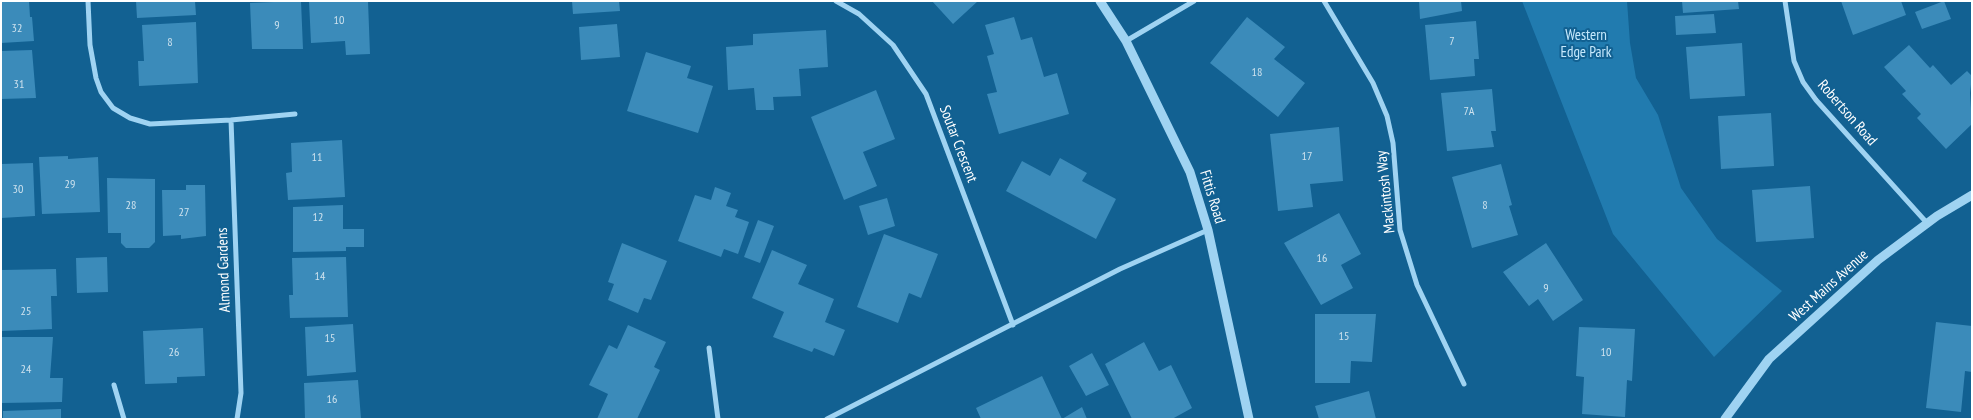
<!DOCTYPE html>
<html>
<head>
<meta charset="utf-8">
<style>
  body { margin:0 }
  #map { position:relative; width:1973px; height:420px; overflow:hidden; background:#126192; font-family:"PT Sans Narrow",sans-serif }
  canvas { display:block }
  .frame { position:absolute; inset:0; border:2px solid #fff; pointer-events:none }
</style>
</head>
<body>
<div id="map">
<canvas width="1973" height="420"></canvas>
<div class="frame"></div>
</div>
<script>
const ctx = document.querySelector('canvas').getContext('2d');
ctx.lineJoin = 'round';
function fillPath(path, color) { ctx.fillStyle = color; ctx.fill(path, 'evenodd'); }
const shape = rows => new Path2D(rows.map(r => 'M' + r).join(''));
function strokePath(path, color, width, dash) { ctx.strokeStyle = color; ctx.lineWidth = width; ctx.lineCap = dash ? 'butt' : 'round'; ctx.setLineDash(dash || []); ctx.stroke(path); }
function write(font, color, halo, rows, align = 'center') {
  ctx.font = font + ' "PT Sans Narrow",sans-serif'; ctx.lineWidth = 4; ctx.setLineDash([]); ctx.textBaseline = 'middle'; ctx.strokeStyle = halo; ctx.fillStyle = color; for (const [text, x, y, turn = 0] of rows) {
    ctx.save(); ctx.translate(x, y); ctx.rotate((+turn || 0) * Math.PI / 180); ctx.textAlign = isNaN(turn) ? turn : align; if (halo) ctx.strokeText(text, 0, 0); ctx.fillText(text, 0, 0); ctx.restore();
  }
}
fillPath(shape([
  [1522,1,1627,1,1630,43,1636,78,1658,115,1681,188,1717,239,1782,291,1714,357,1613,234]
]), '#217baf');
fillPath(shape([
  [1,1,29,1,30,17,32,17,34,41,1,43],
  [136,1,195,1,196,15,137,18],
  [297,1,301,1,303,49,252,49,250,3],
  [309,1,368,1,370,54,346,55,345,41,311,43],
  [572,1,619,1,620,11,573,14],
  [932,1,978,1,953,24],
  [1419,1,1461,1,1462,11,1420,19],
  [1682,1,1738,1,1739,9,1683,13],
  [1841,1,1901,1,1906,15,1853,35],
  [1944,1,1951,19,1922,29,1915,12],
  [1714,14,1716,33,1676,35,1675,16],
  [1014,17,1021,40,1032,37,1044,77,1057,73,1069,114,999,134,987,94,997,92,987,56,994,54,985,25],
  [1247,17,1285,47,1274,59,1305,83,1278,117,1210,63],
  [1476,21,1479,59,1474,59,1475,76,1430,80,1425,25],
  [196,22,198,83,139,86,138,61,144,61,142,25],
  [617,24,620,57,581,60,579,27],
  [826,30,828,67,799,69,801,96,773,97,774,110,756,110,754,88,728,90,726,47,753,45,753,34],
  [1742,43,1745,96,1690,99,1686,47],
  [1909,45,1930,68,1933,65,1951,85,1967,71,1972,76,1970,93,1972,124,1946,149,1917,118,1921,114,1902,94,1906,91,1884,67],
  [32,50,36,98,1,99,1,51],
  [646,52,691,66,687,78,713,86,698,133,627,111],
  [1492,89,1496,131,1491,131,1494,147,1447,151,1441,93],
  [876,90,895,139,863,152,877,186,844,200,811,117],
  [1771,113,1774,166,1721,169,1718,116],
  [1339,127,1343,181,1310,184,1313,207,1278,211,1270,134],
  [342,140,345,197,288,200,286,173,292,172,291,143],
  [68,156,68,159,98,157,100,212,42,214,39,157],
  [1060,158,1087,173,1082,181,1116,199,1096,239,1006,191,1022,161,1050,176],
  [33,163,35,216,1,218,1,164],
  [1501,164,1512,205,1509,206,1518,235,1472,248,1452,177],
  [107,178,155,179,155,242,149,248,126,248,121,243,121,233,108,233],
  [186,185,205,185,206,236,181,239,181,235,163,236,162,190,186,190],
  [1810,186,1814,238,1756,242,1752,190],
  [715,187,731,193,726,206,738,210,735,217,749,222,738,254,724,249,721,257,678,241,695,195,711,200],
  [887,198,895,226,868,235,859,206],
  [343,205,343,229,364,229,364,247,346,247,346,251,293,252,293,207],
  [1339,213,1361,254,1341,265,1353,288,1321,305,1284,243],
  [758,220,774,226,760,263,744,257],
  [884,234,938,254,921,298,909,293,898,323,857,307],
  [622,243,667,261,651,300,644,298,638,313,608,300,614,284,608,282],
  [1546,243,1583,300,1553,321,1538,299,1529,306,1503,272],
  [772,250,807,265,798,284,834,299,825,322,845,330,834,356,814,348,812,352,773,337,784,312,752,298],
  [107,257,108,292,77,293,76,258],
  [346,257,348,317,290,318,289,295,293,295,292,258],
  [56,269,57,296,51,296,52,329,1,331,1,270],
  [1315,314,1376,314,1372,362,1351,361,1350,383,1315,383],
  [1936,322,1972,326,1972,372,1965,371,1961,412,1926,408],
  [353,324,356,372,307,376,305,327],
  [628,325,666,342,654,367,660,370,637,419,597,419,608,394,589,385,609,345,617,349],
  [1579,327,1635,329,1632,381,1627,380,1625,417,1582,414,1584,377,1576,376],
  [203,328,205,376,177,377,177,383,145,384,143,331],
  [1,337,53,337,50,378,63,378,62,402,1,403],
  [1144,342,1159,371,1171,365,1192,408,1172,419,1132,419,1105,364],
  [1092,353,1109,385,1086,396,1069,366],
  [1042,376,1062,419,981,419,976,408],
  [358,380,361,419,305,419,304,383],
  [1369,391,1376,419,1319,419,1315,406],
  [1082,407,1087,419,1062,419],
  [61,409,61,419,3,419,3,411]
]), '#3b8bba');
strokePath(shape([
  [88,1,90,45,96,78,101,92,113,108,130,118,150,124,231,120,241,393,237,419],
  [836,1,859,14,893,45,926,94,1013,325],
  [1324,1,1373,83,1387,116,1393,143,1400,230,1417,285,1464,384],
  [1785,1,1794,61,1803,82,1816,100,1927,223],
  [1126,41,1194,1],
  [231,120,295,114],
  [709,348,718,419],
  [114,385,124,419],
  [827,419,1120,269,1208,230]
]), '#9fd3f2', 5);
strokePath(shape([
  [1100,1,1126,41,1190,172,1208,230,1249,419],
  [1725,419,1769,359,1878,260,1937,216,1972,195]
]), '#9fd3f2', 9);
write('12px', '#cee2ee', null, [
  ["10",339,21],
  ["9",277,26],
  ["32",17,29],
  ["7",1452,42],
  ["8",170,43],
  ["18",1257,73],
  ["31",19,85],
  ["7A",1469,112],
  ["17",1307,157],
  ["11",317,158],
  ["29",70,185],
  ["30",18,190],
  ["28",131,206],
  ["8",1485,206],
  ["27",184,213],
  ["12",318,218],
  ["16",1322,259],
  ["14",320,277],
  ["9",1546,289],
  ["25",26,312],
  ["15",1344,337],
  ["15",330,339],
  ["26",174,353],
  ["10",1606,353],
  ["24",26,370],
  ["16",332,400]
]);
write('15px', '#c6e9fd', '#126192', [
  ["Western",1586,36],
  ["Edge Park",1586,53]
]);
write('15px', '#fff', '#126192', [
  ["Robertson Road",1847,113,49],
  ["Soutar Crescent",958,144,69],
  ["Mackintosh Way",1386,192,-96],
  ["Fittis Road",1212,197,73],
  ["Almond Gardens",224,270,-92],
  ["West Mains Avenue",1829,286,-42]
]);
</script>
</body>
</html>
